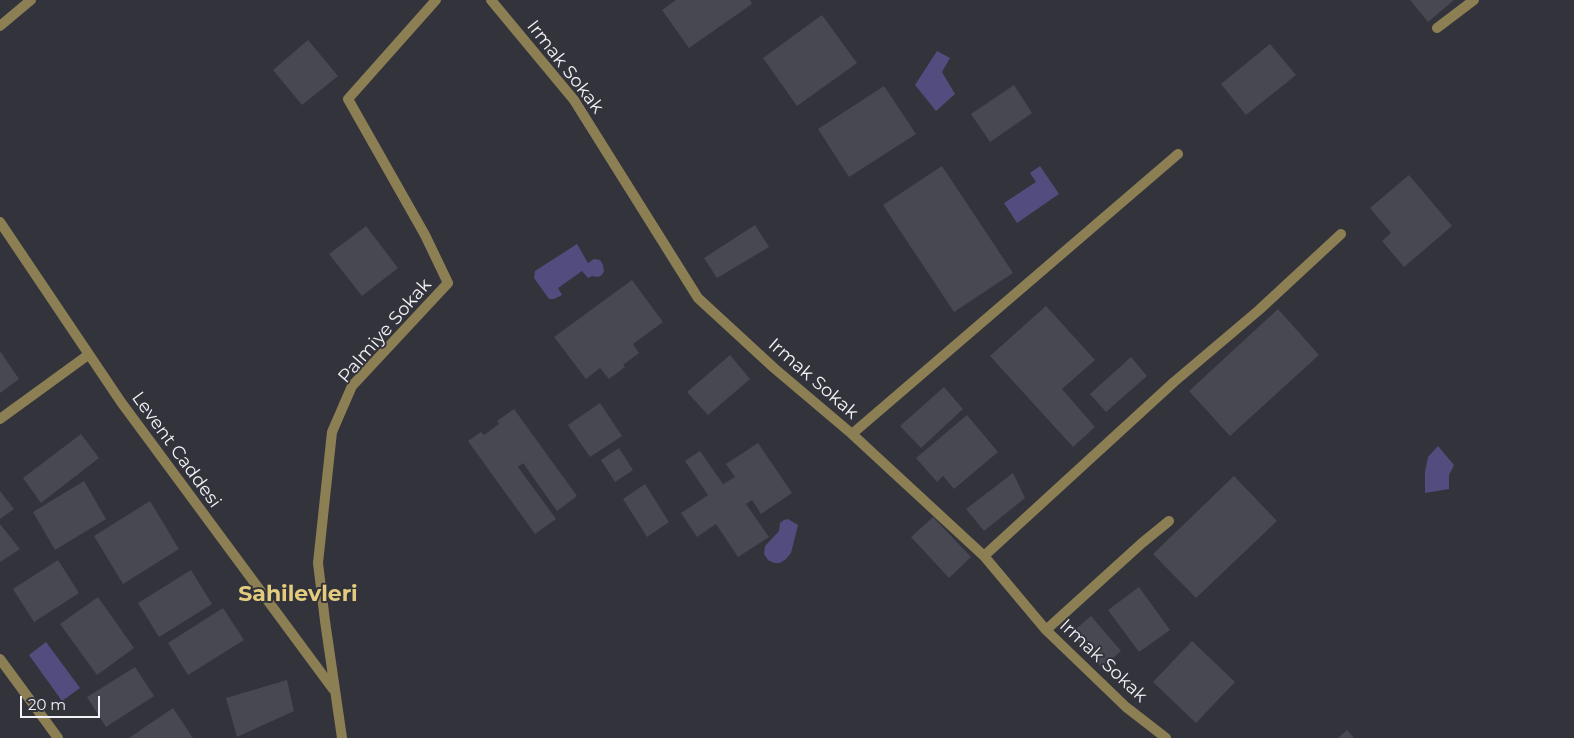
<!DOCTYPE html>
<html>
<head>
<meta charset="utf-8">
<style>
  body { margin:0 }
  #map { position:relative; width:1574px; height:738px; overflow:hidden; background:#33333c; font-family:Montserrat,sans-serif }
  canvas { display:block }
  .scale { position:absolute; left:20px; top:696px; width:80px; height:22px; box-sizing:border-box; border:2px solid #f2f2f8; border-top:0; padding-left:6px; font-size:15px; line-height:18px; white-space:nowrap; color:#f2f2f8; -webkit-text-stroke:4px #33333c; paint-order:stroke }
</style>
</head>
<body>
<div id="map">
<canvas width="1574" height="738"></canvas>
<div class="scale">20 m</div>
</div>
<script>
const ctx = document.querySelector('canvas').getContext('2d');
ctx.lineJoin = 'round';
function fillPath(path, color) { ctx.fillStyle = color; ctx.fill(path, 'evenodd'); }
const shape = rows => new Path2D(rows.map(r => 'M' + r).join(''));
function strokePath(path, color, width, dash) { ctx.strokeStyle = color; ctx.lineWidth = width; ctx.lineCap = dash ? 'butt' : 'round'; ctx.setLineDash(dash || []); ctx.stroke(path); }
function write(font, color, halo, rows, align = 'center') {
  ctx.font = font + ' Montserrat,sans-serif'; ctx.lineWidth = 4; ctx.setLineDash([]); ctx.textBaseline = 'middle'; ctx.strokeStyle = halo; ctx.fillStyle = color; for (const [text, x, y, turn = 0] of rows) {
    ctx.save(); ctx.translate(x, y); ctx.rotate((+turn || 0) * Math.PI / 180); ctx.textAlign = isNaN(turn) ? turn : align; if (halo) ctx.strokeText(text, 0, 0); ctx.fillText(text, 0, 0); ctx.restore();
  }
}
fillPath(shape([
  [937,51,950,58,942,72,955,94,936,111,915,85],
  [1040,166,1059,194,1017,223,1004,203,1036,182,1030,173],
  [577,244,588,263,594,259,600,260,603,265,604,271,602,275,598,277,592,276,588,278,582,271,558,288,562,295,554,299,549,299,534,278,535,271],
  [1438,446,1454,465,1449,475,1449,489,1425,493,1425,472,1428,457],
  [788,519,798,525,791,553,786,559,780,563,774,563,768,560,764,554,765,546,779,531,780,523,784,520],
  [46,642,80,688,62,701,29,655]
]), '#524d7e');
fillPath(shape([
  [676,0,750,0,752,4,689,48,662,10],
  [1410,0,1454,0,1428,22],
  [822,15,857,63,797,106,763,58],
  [308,40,338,76,302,105,273,70],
  [1270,44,1296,75,1246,115,1221,84],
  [1014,85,1032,113,990,142,971,114],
  [884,86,916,134,849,177,818,129],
  [942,166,1013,273,954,312,883,205],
  [1409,175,1452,226,1404,267,1382,241,1391,233,1370,208],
  [755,225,769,247,717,278,704,258],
  [366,226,398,268,362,296,329,254],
  [632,280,663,322,633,344,639,353,623,365,625,367,609,379,600,368,586,379,554,337],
  [1046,306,1095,360,1062,389,1095,427,1073,447,990,356],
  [1278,309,1319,355,1230,436,1189,391],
  [0,351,19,379,0,393],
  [730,355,750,379,708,415,687,392],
  [1131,357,1147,376,1106,412,1090,394],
  [944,387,963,409,921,448,900,426],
  [600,403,622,436,590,457,568,425],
  [514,409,577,496,557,511,523,463,518,467,556,519,535,534,468,441,481,432,484,435,499,424,497,421],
  [967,415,998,452,954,489,943,476,937,482,916,458],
  [81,434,99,458,41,503,23,478],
  [758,443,792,493,761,514,752,500,746,504,769,537,738,557,716,524,697,537,681,513,708,495,685,461,700,451,723,484,735,477,726,464],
  [619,448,633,470,615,482,601,460],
  [1013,473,1025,498,984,531,966,509],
  [1234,476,1277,521,1196,598,1153,554],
  [84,481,106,519,55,550,33,512],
  [645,484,669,522,647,537,623,499],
  [0,491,14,509,0,519],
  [150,501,179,549,123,584,94,536],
  [933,517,971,557,949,578,911,537],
  [0,524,20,549,0,562],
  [58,560,79,593,34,622,13,589],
  [191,570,212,604,159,637,138,603],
  [1139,587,1170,630,1139,652,1108,610],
  [98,597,134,648,97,675,60,624],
  [223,608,244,640,188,675,168,643],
  [1091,616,1121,651,1102,668,1071,633],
  [1192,641,1235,682,1196,723,1153,682],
  [135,667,154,696,106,727,87,697],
  [287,680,294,711,237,737,226,698],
  [173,708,193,738,129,738,142,729],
  [1347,730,1354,738,1338,738]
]), '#484852');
strokePath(shape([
  [491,0,574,100,698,298,774,368,852,434,984,556,1046,630,1126,707,1166,738],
  [0,26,31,0],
  [1437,28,1474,0],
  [0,222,121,402,333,689],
  [0,419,88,355],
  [852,434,1178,154],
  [984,556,1174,382,1259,310,1341,234],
  [1046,630,1142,543,1169,521],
  [0,659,58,738],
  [342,738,325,621,318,563,332,432,352,386,448,283,425,235,348,99,436,0]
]), '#8d7f54', 10);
write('18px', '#f2f2f8', '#33333c', [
  ["Irmak Sokak",565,67,52],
  ["Palmiye Sokak",385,331,-49],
  ["Irmak Sokak",813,379,41],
  ["Levent Caddesi",176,450,54],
  ["Irmak Sokak",1103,661,43]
]);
write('bold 22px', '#e4cc7f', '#33333c', [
  ["Sahilevleri",298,595]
]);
</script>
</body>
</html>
